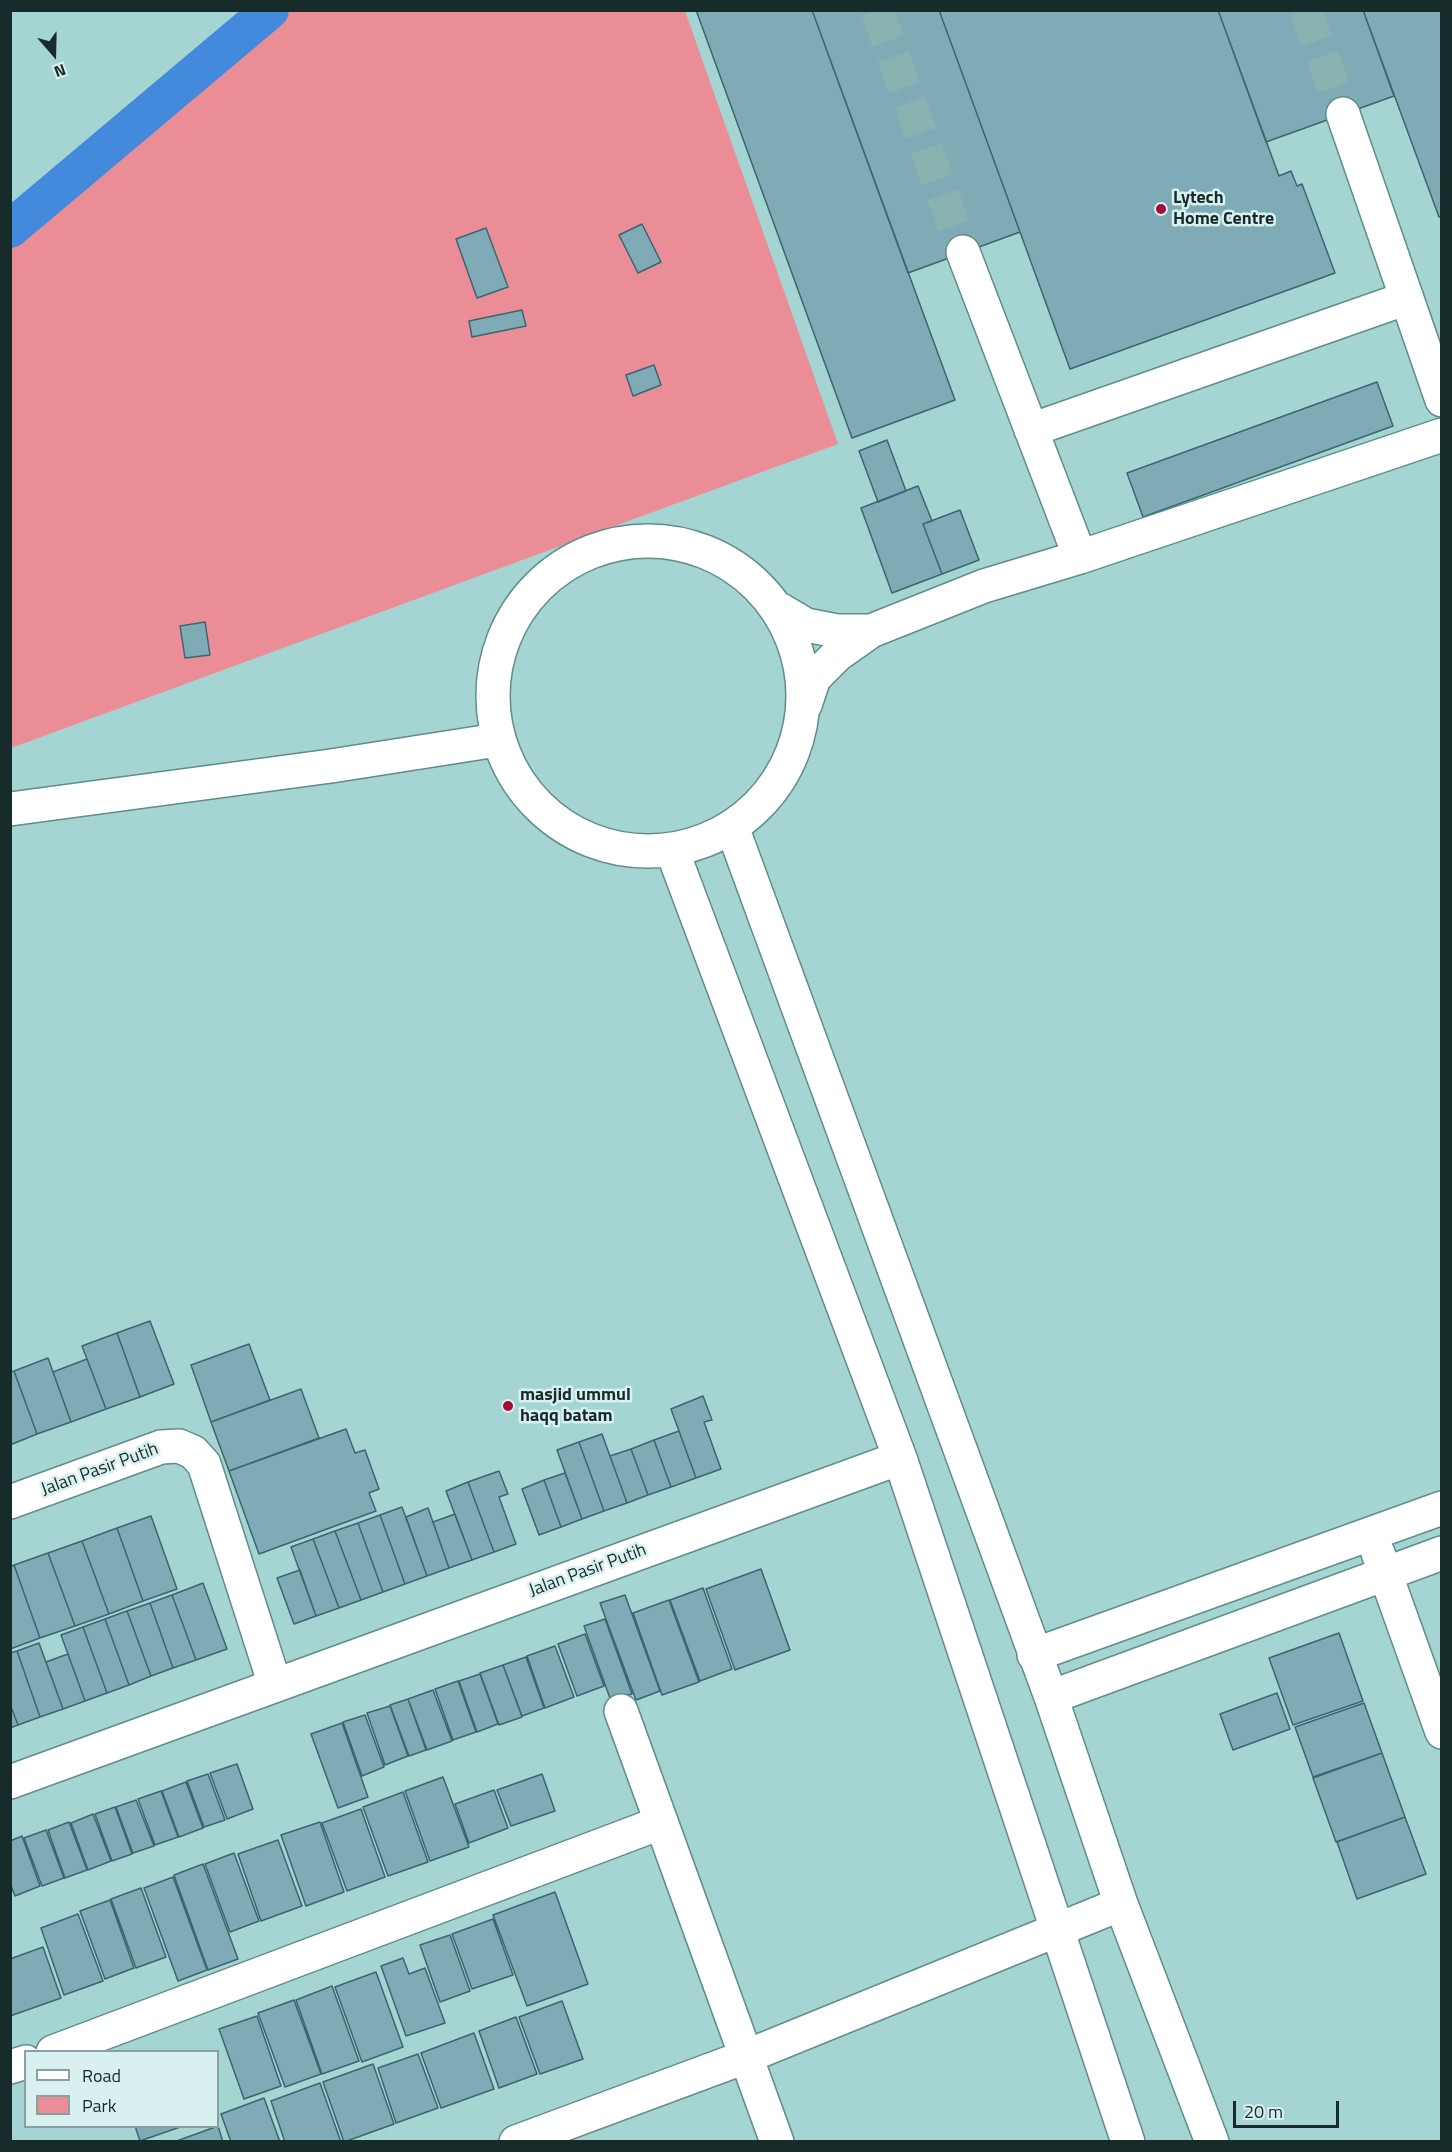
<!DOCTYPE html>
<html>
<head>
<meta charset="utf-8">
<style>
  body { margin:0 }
  #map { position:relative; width:1452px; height:2152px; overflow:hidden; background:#a4d5d3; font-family:"Titillium Web",sans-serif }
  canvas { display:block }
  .frame { position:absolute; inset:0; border:12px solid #182b2b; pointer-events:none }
  .legend { position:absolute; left:24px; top:2050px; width:195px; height:78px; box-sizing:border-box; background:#d8f0ef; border:2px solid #8ba1a1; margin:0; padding:8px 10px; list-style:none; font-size:18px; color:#182b2b }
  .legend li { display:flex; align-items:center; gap:12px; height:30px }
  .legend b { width:30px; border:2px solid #8ba1a1 }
  .north { position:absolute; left:24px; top:24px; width:60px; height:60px; -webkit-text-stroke:4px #d8f0ef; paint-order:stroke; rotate:160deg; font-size:16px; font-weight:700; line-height:24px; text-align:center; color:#182b2b }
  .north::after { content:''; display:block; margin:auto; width:21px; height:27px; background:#182b2b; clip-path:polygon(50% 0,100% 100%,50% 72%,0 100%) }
  .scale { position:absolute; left:1233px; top:2101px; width:106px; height:27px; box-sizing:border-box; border:3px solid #182b2b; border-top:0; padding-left:8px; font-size:18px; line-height:21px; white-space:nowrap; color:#182b2b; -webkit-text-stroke:4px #d8f0ef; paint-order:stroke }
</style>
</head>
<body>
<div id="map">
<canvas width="1452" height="2152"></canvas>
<div class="frame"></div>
<ul class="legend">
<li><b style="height:8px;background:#fff"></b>Road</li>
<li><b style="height:16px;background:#eb8d96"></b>Park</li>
</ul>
<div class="north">N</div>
<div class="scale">20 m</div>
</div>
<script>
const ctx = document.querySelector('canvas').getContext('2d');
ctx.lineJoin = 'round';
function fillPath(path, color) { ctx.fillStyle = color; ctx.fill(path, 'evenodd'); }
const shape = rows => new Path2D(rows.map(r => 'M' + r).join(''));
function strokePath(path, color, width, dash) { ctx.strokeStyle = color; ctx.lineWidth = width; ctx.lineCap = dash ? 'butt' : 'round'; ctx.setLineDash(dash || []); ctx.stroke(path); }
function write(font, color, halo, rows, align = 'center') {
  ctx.font = font + ' "Titillium Web",sans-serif'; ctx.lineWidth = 5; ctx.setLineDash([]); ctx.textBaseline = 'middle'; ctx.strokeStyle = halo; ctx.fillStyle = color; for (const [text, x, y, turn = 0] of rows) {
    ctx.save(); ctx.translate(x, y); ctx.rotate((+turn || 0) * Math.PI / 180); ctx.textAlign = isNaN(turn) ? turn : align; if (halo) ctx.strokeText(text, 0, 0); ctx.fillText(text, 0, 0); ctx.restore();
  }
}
fillPath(shape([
  [270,11,685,11,838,444,11,748,11,229]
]), '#eb8d96');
strokePath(shape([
  [10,229,270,10]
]), '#438adc', 38);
const building = shape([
  [696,10,812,10,955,400,852,438,696,10],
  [812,10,939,10,1020,232,908,273,812,10],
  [939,10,1218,10,1279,176,1291,171,1297,186,1302,184,1335,273,1070,369,939,10],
  [1218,10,1363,10,1394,96,1266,142,1218,10],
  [1363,10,1442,10,1442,216,1439,217,1363,10],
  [642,224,661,262,638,273,619,235,642,224],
  [486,228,508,287,477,298,456,239,486,228],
  [522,310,526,326,472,337,469,321,522,310],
  [654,365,661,385,633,396,626,375,654,365],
  [1377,382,1393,426,1143,517,1127,473,1377,382],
  [887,440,906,491,878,502,859,451,887,440],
  [918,486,932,521,923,524,942,574,892,593,861,508,918,486],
  [960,510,979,560,942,574,923,524,960,510],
  [205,622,210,655,185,658,180,626,205,622],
  [150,1321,174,1384,140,1397,117,1333,150,1321],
  [117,1333,140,1397,106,1409,82,1346,117,1333],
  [249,1344,270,1400,211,1422,191,1365,249,1344],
  [48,1358,71,1422,37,1434,14,1371,48,1358],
  [87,1359,106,1409,71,1422,53,1372,87,1359],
  [14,1371,37,1434,10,1445,10,1372,14,1371],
  [301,1389,319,1438,229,1471,211,1422,301,1389],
  [703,1396,712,1420,704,1422,721,1469,696,1478,671,1409,703,1396],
  [346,1429,355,1453,365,1450,379,1489,369,1493,376,1511,259,1554,229,1471,346,1429],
  [679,1431,696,1478,671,1487,654,1440,679,1431],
  [602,1434,627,1503,604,1511,579,1442,602,1434],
  [654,1440,671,1487,648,1495,631,1449,654,1440],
  [579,1442,604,1511,582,1519,557,1450,579,1442],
  [631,1449,648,1495,627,1503,610,1456,631,1449],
  [499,1471,508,1494,499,1497,516,1544,494,1552,468,1482,499,1471],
  [565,1473,582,1519,561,1527,544,1480,565,1473],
  [544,1480,561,1527,539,1535,522,1489,544,1480],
  [468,1482,494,1552,472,1560,446,1491,468,1482],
  [402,1507,427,1576,405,1584,380,1515,402,1507],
  [428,1508,449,1568,427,1576,406,1517,428,1508],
  [455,1514,472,1560,449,1568,433,1522,455,1514],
  [380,1515,405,1584,383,1592,358,1523,380,1515],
  [151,1516,177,1589,143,1601,117,1528,151,1516],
  [358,1523,383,1592,361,1600,335,1531,358,1523],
  [117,1528,143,1601,109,1614,82,1541,117,1528],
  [335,1531,361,1600,339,1608,313,1539,335,1531],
  [313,1539,339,1608,316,1616,291,1547,313,1539],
  [82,1541,109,1614,75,1626,48,1553,82,1541],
  [48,1553,75,1626,40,1638,14,1565,48,1553],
  [14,1565,40,1638,10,1649,10,1567,14,1565],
  [761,1569,790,1650,735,1670,706,1589,761,1569],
  [300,1570,316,1616,294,1624,277,1578,300,1570],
  [203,1583,227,1649,196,1660,172,1595,203,1583],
  [703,1588,732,1669,700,1681,670,1600,703,1588],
  [172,1595,196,1660,173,1668,150,1603,172,1595],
  [625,1595,660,1691,636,1700,600,1603,625,1595],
  [669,1600,699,1682,662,1695,633,1613,669,1600],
  [150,1603,173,1668,151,1676,127,1611,150,1603],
  [127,1611,151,1676,129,1685,105,1619,127,1611],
  [105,1619,129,1685,107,1693,83,1627,105,1619],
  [605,1619,632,1694,611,1701,584,1626,605,1619],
  [83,1627,107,1693,85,1701,61,1635,83,1627],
  [1339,1633,1363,1701,1293,1725,1269,1658,1339,1633],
  [585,1634,604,1686,577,1696,558,1644,585,1634],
  [39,1643,63,1709,40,1717,17,1651,39,1643],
  [555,1646,574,1697,545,1708,527,1656,555,1646],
  [17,1651,40,1717,18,1725,10,1704,10,1653,17,1651],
  [68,1654,85,1701,63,1709,46,1662,68,1654],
  [526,1657,544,1708,522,1716,503,1665,526,1657],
  [503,1665,522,1717,499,1725,480,1673,503,1665],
  [480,1674,498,1724,477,1732,459,1681,480,1674],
  [458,1681,476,1732,453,1740,435,1689,458,1681],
  [433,1690,452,1741,427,1750,408,1699,433,1690],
  [1277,1693,1290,1729,1233,1750,1220,1714,1277,1693],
  [408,1699,426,1750,409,1756,390,1705,408,1699],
  [1364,1703,1382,1753,1313,1777,1295,1727,1364,1703],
  [10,1704,18,1725,10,1728,10,1704],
  [390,1706,408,1756,385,1765,367,1713,390,1706],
  [365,1715,384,1767,362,1776,343,1722,365,1715],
  [342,1723,368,1797,338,1808,311,1734,342,1723],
  [1382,1753,1405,1817,1336,1842,1313,1778,1382,1753],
  [237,1764,253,1809,227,1819,210,1773,237,1764],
  [208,1774,225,1820,204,1827,187,1781,208,1774],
  [542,1774,555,1811,511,1826,497,1790,542,1774],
  [443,1777,469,1847,430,1861,405,1791,443,1777],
  [186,1782,203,1828,179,1837,162,1791,186,1782],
  [494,1790,508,1828,469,1843,455,1804,494,1790],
  [161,1791,178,1837,155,1845,138,1799,161,1791],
  [403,1792,428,1862,388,1876,363,1807,403,1792],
  [136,1800,154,1846,133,1853,116,1807,136,1800],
  [115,1807,132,1854,112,1861,95,1814,115,1807],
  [361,1809,385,1877,347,1891,322,1823,361,1809],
  [93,1814,111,1861,88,1870,71,1823,93,1814],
  [1405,1817,1426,1874,1357,1899,1337,1842,1405,1817],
  [69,1822,87,1870,65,1878,48,1830,69,1822],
  [320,1822,344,1892,306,1906,281,1835,320,1822],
  [46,1830,64,1878,42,1886,24,1838,46,1830],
  [22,1836,40,1886,15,1896,10,1883,10,1841,22,1836],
  [278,1840,302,1906,261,1921,238,1854,278,1840],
  [234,1853,259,1921,230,1932,205,1864,234,1853],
  [203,1864,238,1959,208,1970,174,1875,203,1864],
  [173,1877,207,1970,178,1981,144,1888,173,1877],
  [141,1888,166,1957,136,1968,111,1899,141,1888],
  [555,1892,588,1984,527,2006,493,1915,555,1892],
  [110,1900,134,1968,105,1979,80,1911,110,1900],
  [78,1914,103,1981,64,1995,41,1928,78,1914],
  [493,1919,513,1975,472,1989,452,1934,493,1919],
  [450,1935,470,1991,440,2002,420,1945,450,1935],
  [43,1947,61,1998,10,2016,10,1959,43,1947],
  [403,1958,409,1974,425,1968,445,2023,406,2036,381,1966,403,1958],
  [376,1972,403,2047,362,2062,335,1987,376,1972],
  [332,1986,359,2061,322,2074,296,2000,332,1986],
  [294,2000,321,2074,285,2087,258,2013,294,2000],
  [562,2001,583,2059,540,2074,519,2017,562,2001],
  [257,2016,281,2086,244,2099,219,2029,257,2016],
  [516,2017,537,2074,499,2088,479,2031,516,2017],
  [474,2033,494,2089,441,2108,421,2053,474,2033],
  [418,2054,438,2108,396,2123,378,2068,418,2054],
  [373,2064,394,2124,344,2142,323,2082,373,2064],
  [320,2083,341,2142,285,2142,271,2101,320,2083],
  [264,2098,280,2142,231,2142,221,2114,264,2098],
  [135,2126,183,2126,140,2141,135,2126],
  [218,2126,223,2142,174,2142,218,2126]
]);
fillPath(building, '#7eabb5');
strokePath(building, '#3b6670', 1.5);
strokePath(shape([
  [877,10,963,252],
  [1306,10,1343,114]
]), '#88b3b1', 33, [33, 16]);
const minor = shape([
  [1343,114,1442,400],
  [963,252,1080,557],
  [1031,430,1407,298],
  '493 696a155 155 0 1 1 310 0a155 155 0 1 1-310 0Z',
  [779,609,806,625,837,631,871,631],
  [805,705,814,678,837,655,871,631,984,586,1080,557,1442,435],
  [10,809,331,766,497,740],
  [732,827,1051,1697,1121,1904,1212,2142],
  [672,850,900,1458,1128,2142],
  [10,1502,161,1447,179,1446,193,1452,204,1464,275,1685],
  [1378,1553,1442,1732],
  [1034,1655,1442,1508],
  [1051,1697,1442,1553],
  [621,1711,777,2142],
  [10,1782,900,1458],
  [53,2052,660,1823],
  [10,2067,26,2062],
  [516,2142,745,2057,1121,1904]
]);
strokePath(minor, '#5f8d8c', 36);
strokePath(minor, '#fff', 33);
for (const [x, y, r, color] of [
  [1161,209,6,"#a60c39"],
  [508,1406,6,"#a60c39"]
]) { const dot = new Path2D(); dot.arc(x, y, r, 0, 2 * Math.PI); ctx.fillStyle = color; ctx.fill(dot); strokePath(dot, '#d8f0ef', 2); }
write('bold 18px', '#182b2b', '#d8f0ef', [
  ["Lytech",1173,199],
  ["Home Centre",1173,220],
  ["masjid ummul",520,1396],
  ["haqq batam",520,1417]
], 'left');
write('18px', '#182b2b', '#d8f0ef', [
  ["Jalan Pasir Putih",100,1470,-20],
  ["Jalan Pasir Putih",588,1571,-20]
]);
</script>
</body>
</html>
